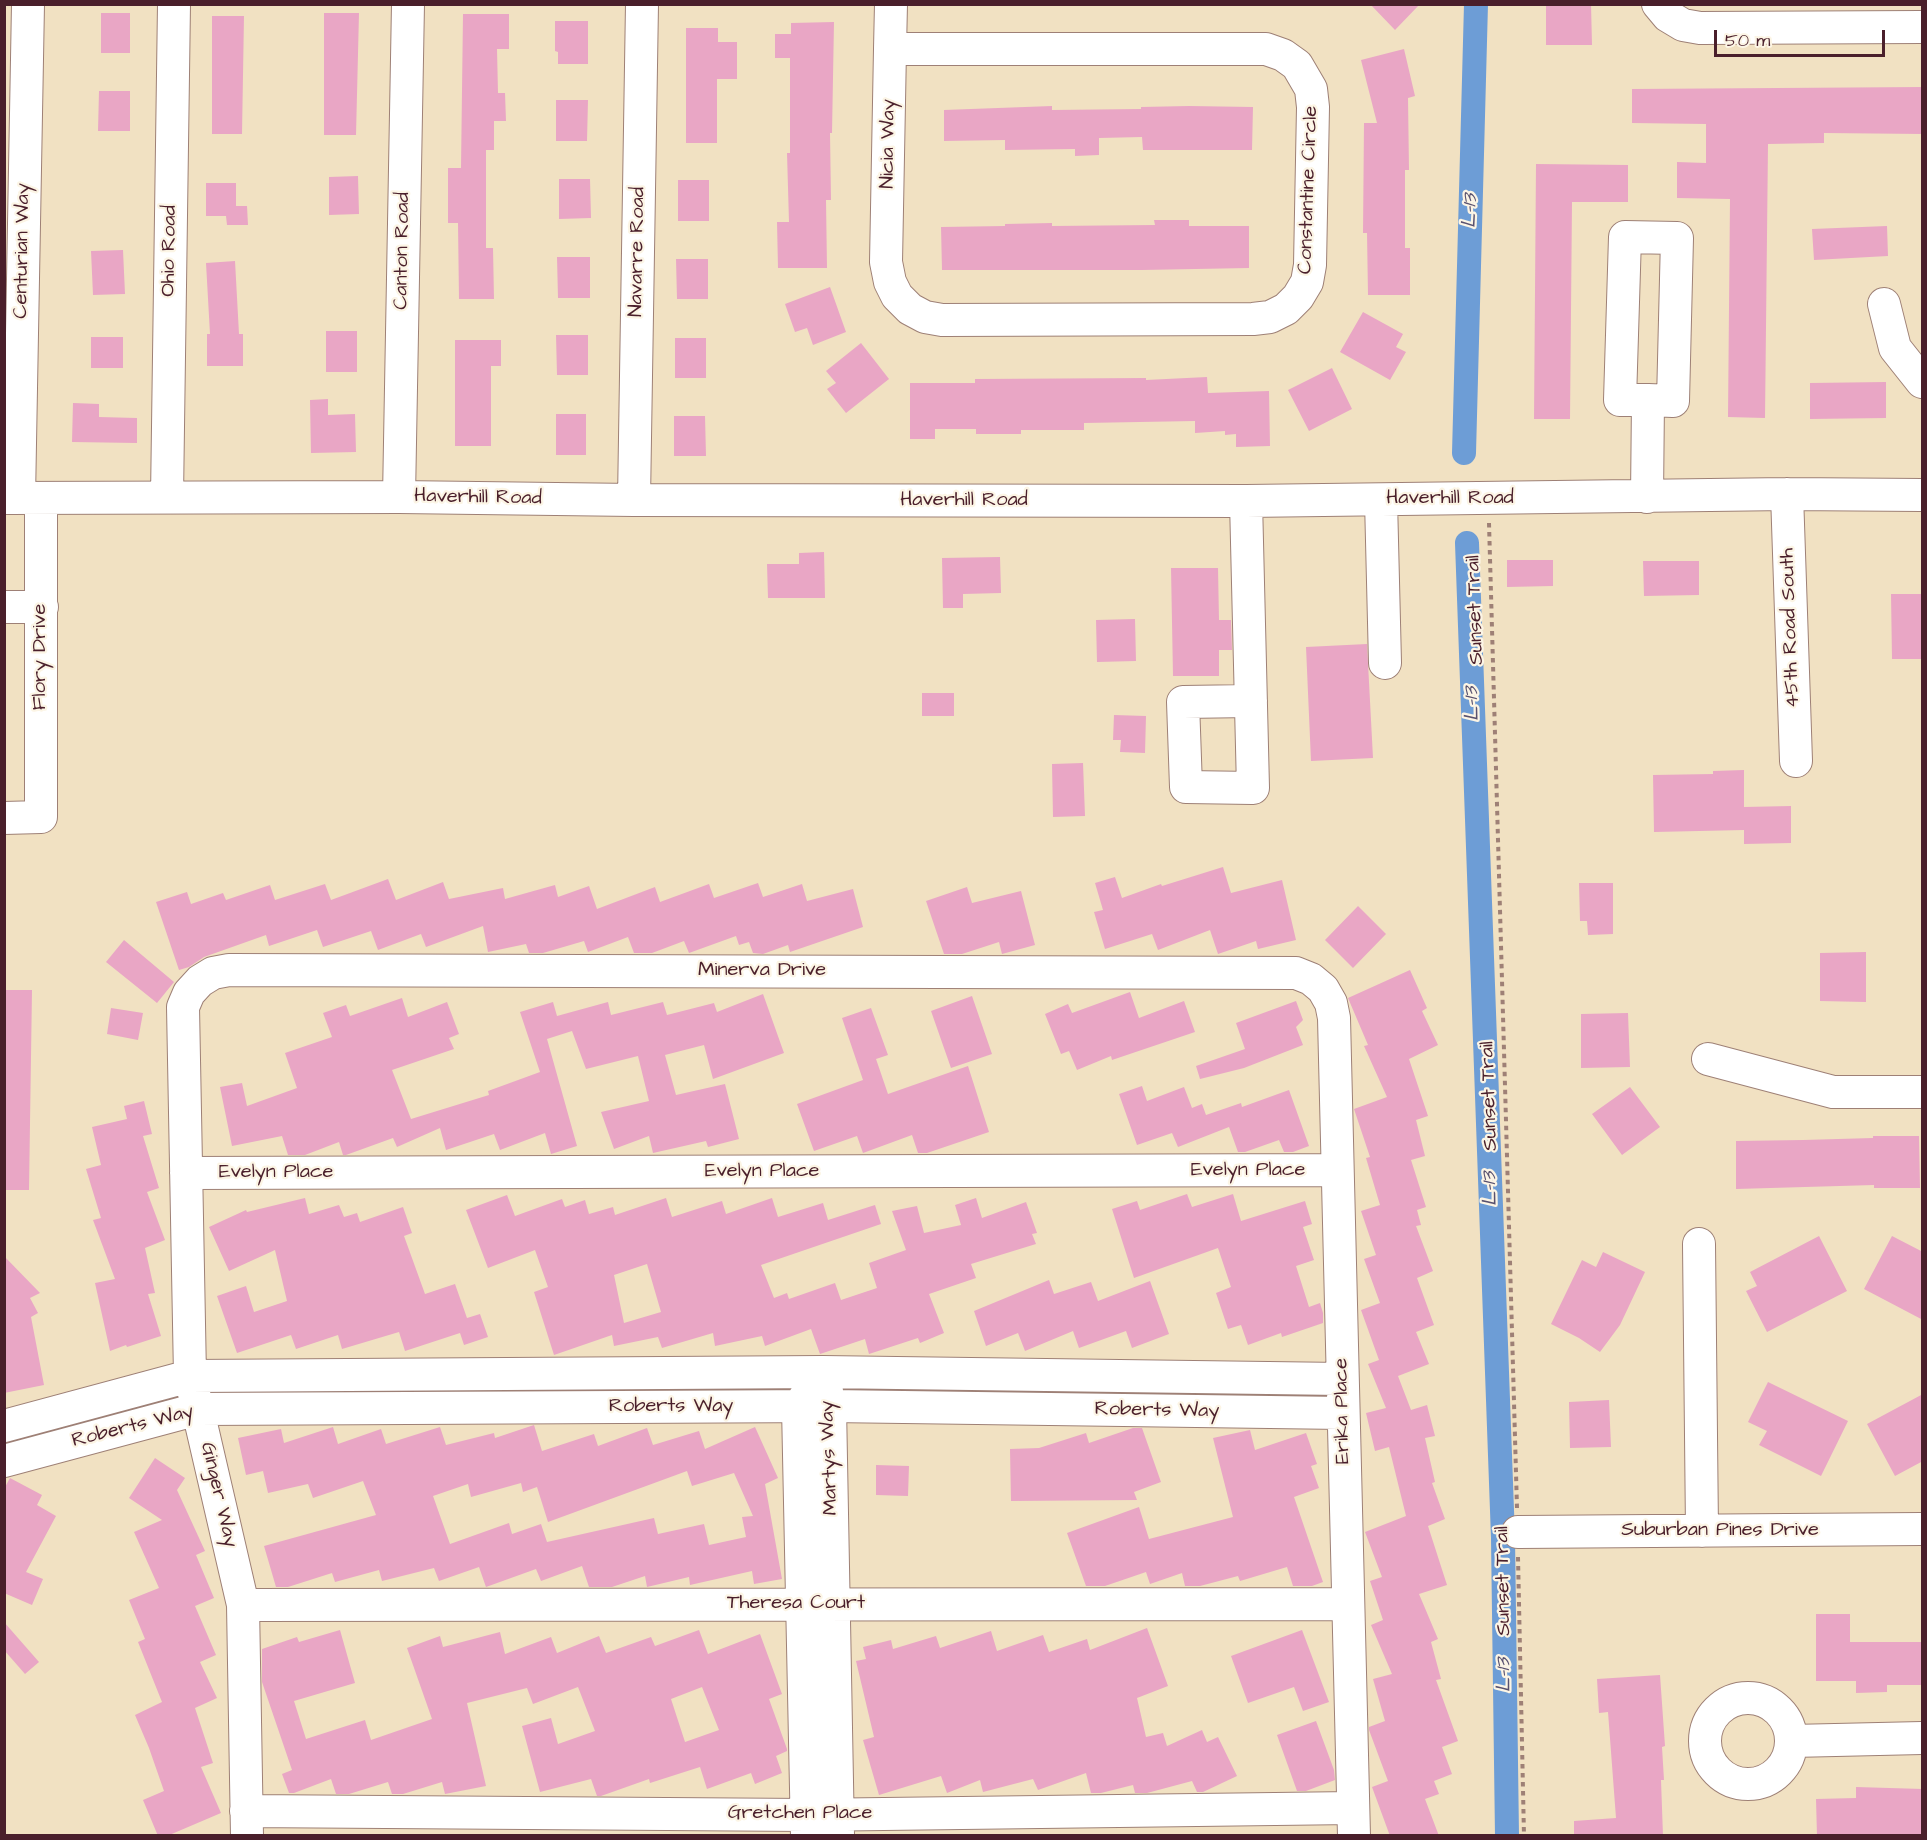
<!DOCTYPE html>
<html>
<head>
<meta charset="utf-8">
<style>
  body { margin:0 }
  #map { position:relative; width:1927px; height:1840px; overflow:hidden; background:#f1e1c2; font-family:"Architects Daughter",sans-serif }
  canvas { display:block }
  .frame { position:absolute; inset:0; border:6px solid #4a1f2b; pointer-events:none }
  .scale { position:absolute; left:1714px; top:30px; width:171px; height:27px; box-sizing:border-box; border:3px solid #4a1f2b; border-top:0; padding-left:8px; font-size:18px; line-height:21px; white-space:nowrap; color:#4a1f2b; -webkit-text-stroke:4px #fcf5e5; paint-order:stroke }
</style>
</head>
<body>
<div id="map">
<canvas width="1927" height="1840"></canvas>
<div class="frame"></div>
<div class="scale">50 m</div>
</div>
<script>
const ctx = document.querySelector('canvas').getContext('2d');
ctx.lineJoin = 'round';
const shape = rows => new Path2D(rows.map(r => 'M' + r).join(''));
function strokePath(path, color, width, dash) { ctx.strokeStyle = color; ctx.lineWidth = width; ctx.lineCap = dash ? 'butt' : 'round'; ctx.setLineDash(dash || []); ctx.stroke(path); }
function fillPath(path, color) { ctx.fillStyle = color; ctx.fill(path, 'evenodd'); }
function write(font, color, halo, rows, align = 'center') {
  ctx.font = font + ' "Architects Daughter",sans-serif'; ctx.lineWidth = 4.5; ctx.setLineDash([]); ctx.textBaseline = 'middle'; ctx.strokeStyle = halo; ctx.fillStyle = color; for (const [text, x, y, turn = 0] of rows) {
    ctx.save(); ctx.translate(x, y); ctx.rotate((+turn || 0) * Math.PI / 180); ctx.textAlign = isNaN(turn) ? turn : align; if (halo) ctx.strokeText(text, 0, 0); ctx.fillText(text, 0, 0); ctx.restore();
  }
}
strokePath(shape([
  [1464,453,1476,4],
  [1467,543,1503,1538,1507,1836]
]), '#6d9dd6', 24);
fillPath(shape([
  [1370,4,1420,4,1395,30],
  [1546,4,1591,4,1592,45,1546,45],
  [101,13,130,13,130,53,101,53],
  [324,13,359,13,356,135,324,135],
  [463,14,509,14,509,49,497,49,498,93,505,93,506,121,494,121,494,150,486,150,486,248,493,248,494,299,459,299,458,223,448,223,448,168,461,168],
  [212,16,244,16,242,134,212,134],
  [555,21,588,21,588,64,558,64,558,52,555,51],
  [834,22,832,133,830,133,831,200,826,200,827,268,778,268,777,222,789,222,787,153,790,153,790,58,775,58,775,34,791,34,791,23],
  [686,28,718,28,718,42,737,42,737,79,717,79,717,143,686,143],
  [1404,49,1415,96,1408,98,1409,170,1405,170,1405,248,1410,248,1410,295,1368,295,1367,233,1363,233,1364,123,1377,123,1361,60],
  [1923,87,1923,134,1824,133,1824,143,1768,144,1765,418,1728,417,1730,199,1677,198,1677,162,1706,163,1706,124,1632,123,1632,89],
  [99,91,130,91,130,131,98,131],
  [556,100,588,100,587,141,556,141],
  [1052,106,1052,110,1141,109,1141,107,1189,106,1253,107,1252,150,1143,150,1142,137,1099,138,1099,155,1075,156,1075,149,1005,150,1005,140,944,141,944,110],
  [1536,164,1628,165,1628,202,1572,202,1570,419,1534,419],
  [358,176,359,214,329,215,329,177],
  [559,179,590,179,591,218,559,219],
  [678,180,709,180,709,221,678,221],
  [206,183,236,183,236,206,247,206,248,225,227,225,226,216,206,216],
  [1154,220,1189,220,1189,226,1249,226,1249,268,1142,270,942,270,941,227,1005,226,1005,224,1052,223,1052,226,1155,225],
  [1887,226,1888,256,1814,260,1812,229],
  [123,250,125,294,93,295,91,251],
  [557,257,590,257,590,298,558,298],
  [676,259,708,259,708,299,677,299],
  [235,261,239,334,243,334,243,366,207,366,207,334,210,334,206,263],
  [830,287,846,332,813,345,807,328,795,332,785,304],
  [1363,312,1403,334,1396,347,1406,352,1390,380,1340,352],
  [326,331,357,331,357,372,326,372],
  [556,335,588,335,588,375,557,375],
  [91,337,123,337,123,368,91,368],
  [675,338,706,338,706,378,675,378],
  [455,340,501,340,501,366,491,366,491,446,455,446],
  [861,343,889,379,846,413,827,389,836,383,826,371],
  [1332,368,1352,409,1309,431,1288,390],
  [1207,377,1208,393,1269,391,1270,446,1236,447,1236,434,1225,435,1225,431,1195,433,1195,421,1084,423,1084,430,1021,430,1021,434,976,434,976,429,935,429,935,439,910,439,910,383,975,383,975,379,1146,378,1146,380],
  [1886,382,1886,418,1810,419,1810,383],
  [328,399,328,415,355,414,356,452,311,453,310,400],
  [73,403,99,404,99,417,137,418,137,443,72,442],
  [556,414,586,414,586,455,556,455],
  [674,416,705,416,706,456,674,456],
  [824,552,825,598,768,598,767,564,799,564,799,553],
  [1000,557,1001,593,963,594,963,608,943,608,942,558],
  [1507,560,1553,560,1553,586,1507,587],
  [1643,561,1699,561,1699,595,1644,596],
  [1171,568,1218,568,1219,620,1231,620,1232,650,1219,650,1219,676,1173,676],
  [1891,594,1923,594,1923,659,1892,659],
  [1135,619,1136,661,1097,662,1096,620],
  [1367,644,1373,758,1311,761,1306,647],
  [922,693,954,693,954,716,922,716],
  [1114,715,1146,716,1145,753,1120,752,1121,740,1113,740],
  [1083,763,1085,816,1053,817,1052,764],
  [1744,770,1744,807,1791,806,1791,843,1744,844,1744,830,1654,832,1653,775,1713,774,1713,771],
  [1223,867,1231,893,1282,880,1296,940,1258,949,1256,941,1218,954,1210,930,1158,950,1152,934,1105,949,1094,912,1103,910,1095,883,1115,877,1122,898,1161,884,1162,886],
  [388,879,396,900,443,882,449,899,503,888,505,899,555,885,558,897,589,886,597,909,655,887,660,902,709,884,714,898,758,883,763,897,802,884,807,901,853,889,863,927,790,952,788,945,763,954,753,953,749,942,739,945,736,936,689,953,684,941,652,953,634,953,628,937,588,952,584,941,543,953,529,953,526,944,488,952,483,926,426,947,421,934,378,950,371,931,323,947,317,930,269,946,266,935,204,957,189,967,179,970,156,902,187,892,191,904,223,893,226,900,270,885,275,900,325,884,331,900],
  [1579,883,1613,883,1613,934,1588,935,1587,921,1580,921],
  [967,887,972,903,1021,891,1035,945,1002,954,999,942,962,954,944,954,926,901],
  [1358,906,1386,934,1353,968,1325,940],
  [124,940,174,982,157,1003,106,962],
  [1866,952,1866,1002,1820,1001,1820,953],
  [1410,970,1427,1008,1422,1011,1438,1045,1409,1059,1428,1116,1416,1120,1425,1156,1411,1160,1426,1207,1417,1210,1421,1225,1416,1226,1433,1271,1417,1278,1434,1325,1416,1332,1429,1364,1398,1376,1411,1410,1427,1405,1435,1436,1425,1438,1435,1482,1432,1483,1445,1519,1428,1526,1447,1585,1419,1594,1438,1639,1431,1642,1441,1679,1436,1680,1458,1741,1442,1747,1452,1774,1434,1781,1439,1794,1425,1799,1439,1836,1390,1836,1372,1787,1388,1781,1369,1730,1369,1727,1385,1721,1373,1679,1392,1674,1371,1625,1383,1620,1370,1581,1382,1577,1365,1532,1406,1516,1389,1447,1375,1451,1366,1413,1386,1408,1368,1364,1379,1360,1361,1310,1380,1303,1364,1259,1376,1255,1361,1211,1380,1205,1366,1158,1370,1157,1354,1109,1387,1097,1364,1046,1368,1045,1348,998],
  [4,990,32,990,29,1190,4,1190],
  [1130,992,1139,1018,1184,1001,1195,1032,1112,1060,1111,1056,1077,1070,1069,1051,1061,1054,1045,1014,1068,1004,1072,1013],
  [763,994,784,1053,713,1079,704,1045,665,1055,676,1095,725,1084,739,1139,708,1147,706,1141,653,1153,649,1136,614,1149,601,1112,649,1101,638,1056,586,1069,572,1031,547,1039,577,1146,551,1154,545,1133,500,1150,494,1134,446,1150,440,1128,397,1147,393,1138,346,1155,343,1155,339,1142,305,1155,288,1155,282,1136,232,1146,220,1087,242,1083,247,1106,297,1088,285,1053,332,1037,323,1013,346,1005,350,1016,402,998,408,1017,447,1002,459,1034,449,1038,454,1049,392,1070,411,1119,489,1095,488,1091,540,1072,520,1012,553,1002,557,1016,608,1002,611,1015,663,1002,667,1015,714,1003,717,1012],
  [972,996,992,1054,951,1068,931,1011],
  [1296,1001,1303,1020,1296,1027,1303,1045,1244,1068,1200,1079,1196,1066,1245,1049,1236,1023],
  [111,1008,143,1013,138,1040,107,1034],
  [871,1008,888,1055,876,1059,888,1094,968,1066,989,1132,927,1153,918,1153,912,1135,863,1153,857,1136,814,1151,797,1104,863,1080,842,1018],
  [1628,1013,1630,1067,1581,1068,1581,1014],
  [1142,1086,1147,1101,1184,1087,1192,1108,1202,1104,1206,1115,1241,1103,1242,1107,1289,1090,1309,1146,1293,1152,1284,1152,1279,1140,1245,1152,1238,1152,1229,1127,1178,1147,1172,1133,1137,1145,1119,1094],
  [1630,1087,1660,1127,1622,1155,1592,1114],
  [144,1101,152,1134,143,1136,159,1188,147,1192,165,1240,145,1248,155,1293,148,1294,161,1336,127,1347,126,1345,110,1351,95,1283,115,1279,93,1220,101,1218,86,1169,101,1165,92,1127,127,1119,124,1106],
  [1873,1136,1919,1136,1920,1188,1874,1188,1874,1185,1736,1189,1736,1141,1803,1140,1873,1138],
  [1187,1194,1192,1207,1233,1194,1241,1221,1305,1201,1312,1224,1303,1227,1314,1260,1296,1266,1309,1307,1320,1303,1323,1313,1323,1323,1282,1337,1281,1333,1248,1345,1241,1325,1228,1329,1216,1293,1231,1287,1218,1248,1134,1278,1112,1209,1137,1201,1140,1210],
  [507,1195,515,1216,562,1199,565,1207,585,1200,589,1214,613,1207,615,1215,666,1198,672,1217,722,1201,726,1214,772,1198,778,1217,823,1203,828,1220,875,1205,881,1224,761,1265,774,1298,787,1293,789,1299,835,1283,841,1300,877,1288,869,1263,906,1250,892,1211,917,1206,924,1233,961,1225,955,1205,976,1198,982,1218,1026,1202,1037,1233,1032,1234,1036,1244,971,1264,976,1278,929,1294,944,1333,920,1343,918,1338,869,1354,865,1339,820,1354,811,1329,765,1346,762,1336,715,1346,713,1333,662,1348,658,1337,614,1346,612,1335,554,1355,534,1292,548,1287,535,1250,488,1268,466,1210],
  [647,1264,661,1312,624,1323,614,1275],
  [305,1198,309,1214,339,1205,344,1217,357,1213,360,1222,403,1207,412,1233,404,1236,425,1294,455,1284,467,1318,480,1314,488,1337,464,1345,460,1333,405,1351,399,1332,342,1349,338,1335,296,1349,291,1335,237,1353,217,1296,246,1286,254,1312,287,1301,275,1250,229,1271,209,1227,246,1210,247,1212],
  [1819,1236,1847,1291,1767,1332,1746,1291,1757,1286,1750,1272],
  [1892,1236,1923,1252,1923,1320,1864,1289],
  [1603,1252,1645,1272,1620,1325,1600,1352,1579,1338,1551,1324,1582,1260,1596,1267],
  [4,1256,40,1293,30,1298,38,1313,31,1317,44,1385,4,1393],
  [1049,1280,1054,1294,1091,1282,1098,1301,1150,1281,1169,1334,1132,1348,1126,1331,1079,1348,1073,1331,1025,1351,1018,1333,986,1346,974,1311],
  [1768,1382,1848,1421,1821,1476,1759,1445,1767,1431,1748,1422],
  [1923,1394,1923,1461,1895,1476,1867,1424],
  [1609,1400,1611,1447,1570,1448,1569,1402],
  [534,1425,542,1451,594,1434,598,1446,647,1428,653,1445,699,1431,705,1449,755,1427,778,1478,765,1484,782,1579,754,1584,752,1571,690,1585,689,1577,647,1587,645,1576,612,1587,589,1587,582,1566,541,1581,536,1569,486,1587,479,1567,439,1581,434,1568,382,1581,379,1570,335,1582,332,1573,288,1587,276,1587,264,1546,376,1515,363,1481,313,1498,308,1484,268,1493,263,1471,246,1475,238,1438,281,1429,284,1443,333,1427,338,1444,381,1429,386,1444,440,1427,446,1445,494,1433,495,1438],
  [687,1471,692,1486,734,1473,753,1516,742,1517,746,1537,709,1545,704,1524,658,1534,654,1518,547,1542,541,1524,512,1534,509,1523,450,1544,433,1496,468,1484,471,1497,521,1483,523,1492,537,1487,548,1522],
  [1133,1428,1142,1428,1161,1482,1134,1492,1137,1500,1011,1501,1010,1449,1039,1448,1086,1433,1089,1443],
  [1250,1430,1255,1450,1306,1433,1317,1464,1311,1466,1319,1488,1294,1497,1323,1582,1312,1586,1293,1586,1287,1567,1240,1581,1238,1576,1200,1586,1185,1586,1182,1573,1150,1584,1146,1572,1105,1586,1086,1586,1067,1533,1139,1507,1149,1539,1233,1517,1213,1438],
  [155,1458,185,1478,177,1490,205,1551,196,1555,214,1598,195,1606,216,1655,200,1662,217,1698,195,1708,213,1763,201,1767,221,1813,167,1836,158,1836,143,1800,164,1791,149,1748,135,1715,162,1702,138,1642,145,1639,129,1600,159,1588,134,1532,162,1520,129,1498],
  [876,1465,909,1466,908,1496,876,1495],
  [10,1478,42,1495,37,1505,56,1516,26,1572,43,1579,32,1605,4,1593,4,1489],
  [1816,1614,1850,1614,1850,1642,1923,1642,1923,1685,1887,1685,1887,1692,1856,1693,1856,1681,1816,1681],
  [4,1622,39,1662,25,1674,4,1650],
  [1147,1628,1168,1686,1137,1698,1146,1737,1163,1733,1167,1746,1202,1730,1207,1742,1218,1737,1237,1776,1203,1792,1197,1792,1192,1781,1147,1793,1135,1793,1133,1785,1101,1793,1091,1793,1086,1773,1038,1790,1033,1779,983,1792,980,1780,947,1793,941,1776,879,1795,863,1740,874,1737,856,1661,866,1659,863,1647,891,1640,893,1649,936,1636,940,1648,991,1631,997,1651,1043,1635,1049,1652,1087,1639,1090,1650],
  [340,1630,355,1683,294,1701,306,1739,365,1720,371,1740,432,1719,407,1648,440,1636,443,1647,500,1632,505,1654,551,1637,557,1653,599,1636,606,1653,651,1637,655,1646,699,1630,708,1654,760,1634,782,1694,769,1699,787,1749,787,1751,776,1756,782,1773,755,1784,751,1773,707,1789,700,1767,650,1783,649,1779,601,1796,597,1796,591,1779,540,1792,522,1726,551,1718,558,1744,595,1731,578,1687,533,1704,527,1688,467,1703,486,1786,445,1794,442,1782,403,1794,392,1794,388,1782,349,1794,336,1794,331,1779,294,1793,289,1793,282,1774,292,1770,262,1682,262,1649,297,1637,299,1642],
  [702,1687,719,1730,685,1742,671,1699],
  [1302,1630,1329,1702,1303,1711,1294,1687,1248,1703,1231,1656],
  [1660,1675,1665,1746,1662,1747,1664,1780,1661,1780,1663,1836,1574,1836,1574,1821,1616,1818,1608,1712,1599,1713,1597,1679],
  [1316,1721,1334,1770,1335,1780,1306,1791,1297,1791,1277,1735],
  [1856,1787,1923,1789,1923,1836,1817,1836,1816,1799,1856,1798]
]), '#e9a6c5');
const minor = shape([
  [1658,4,1668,16,1683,25,1700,28,1922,27],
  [890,49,1266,49,1283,55,1297,65,1311,89,1313,107,1310,265,1307,282,1298,297,1286,309,1270,317,1253,319,942,320,925,317,910,309,897,296,890,282,886,262,890,49,891,4],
  [1884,304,1895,348,1922,382],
  [1787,494,1796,761],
  [167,497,174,4],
  [399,497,408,4],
  [1647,497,1648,400,1673,401,1677,238,1625,237,1620,400,1648,400],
  [4,498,399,497,634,500,1246,501,1787,494,1922,495],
  [19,498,28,4],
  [634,500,642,4],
  [1381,500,1385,663],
  [1246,501,1253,788,1186,787,1183,702,1251,701],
  [4,607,42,607],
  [4,818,41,817,41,498],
  [1708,1059,1833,1092,1922,1092],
  [186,1173,1337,1170],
  [1699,1244,1702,1531],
  [826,1387,830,1406,838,1835],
  [4,1426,190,1376,823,1372,1342,1379],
  [4,1461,198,1409,830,1406,1343,1413],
  [1518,1532,1922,1529],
  [243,1605,1348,1604],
  '1705 1741a43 43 0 1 1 86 0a43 43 0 1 1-86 0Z',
  [1792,1741,1922,1738],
  [246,1811,806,1815,1353,1808],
  [247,1836,243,1605,190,1376,183,1007,189,993,200,981,213,973,229,970,1296,973,1311,979,1323,989,1331,1003,1334,1018,1354,1836],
  [807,1836,798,1407,810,1390]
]);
strokePath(minor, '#9e8076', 34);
strokePath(shape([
  [1489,523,1517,1508],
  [1518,1557,1524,1836]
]), '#9e8076', 4, [4.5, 4.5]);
strokePath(minor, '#fff', 32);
write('20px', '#4a1f2b', '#fcf5e5', [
  ["Nicia Way",889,144,-89],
  ["Constantine Circle",1309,190,-88],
  ["Centurian Way",23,251,-89],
  ["Ohio Road",170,251,-89],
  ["Canton Road",403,251,-89],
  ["Navarre Road",638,252,-89],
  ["Haverhill Road",478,498,1],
  ["Haverhill Road",1450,499],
  ["Haverhill Road",964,501],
  ["Sunset Trail",1476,610,-92],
  ["45th Road South",1791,628,-92],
  ["Flory Drive",41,657,-90],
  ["Minerva Drive",762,971],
  ["Sunset Trail",1490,1096,-92],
  ["Evelyn Place",1248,1171],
  ["Evelyn Place",762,1172],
  ["Evelyn Place",276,1173],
  ["Roberts Way",671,1407],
  ["Roberts Way",1157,1411,1],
  ["Erika Place",1343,1411,-91],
  ["Roberts Way",133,1427,-14],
  ["Martys Way",830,1458,-92],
  ["Ginger Way",218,1495,77],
  ["Suburban Pines Drive",1720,1531],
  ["Sunset Trail",1504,1581,-91],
  ["Theresa Court",796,1604],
  ["Gretchen Place",800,1814]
]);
write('italic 21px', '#58516f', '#fcf5e5', [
  ["L-13",1471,211,-88],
  ["L-13",1473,704,-92],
  ["L-13",1491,1189,-92],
  ["L-13",1505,1675,-91]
]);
</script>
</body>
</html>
